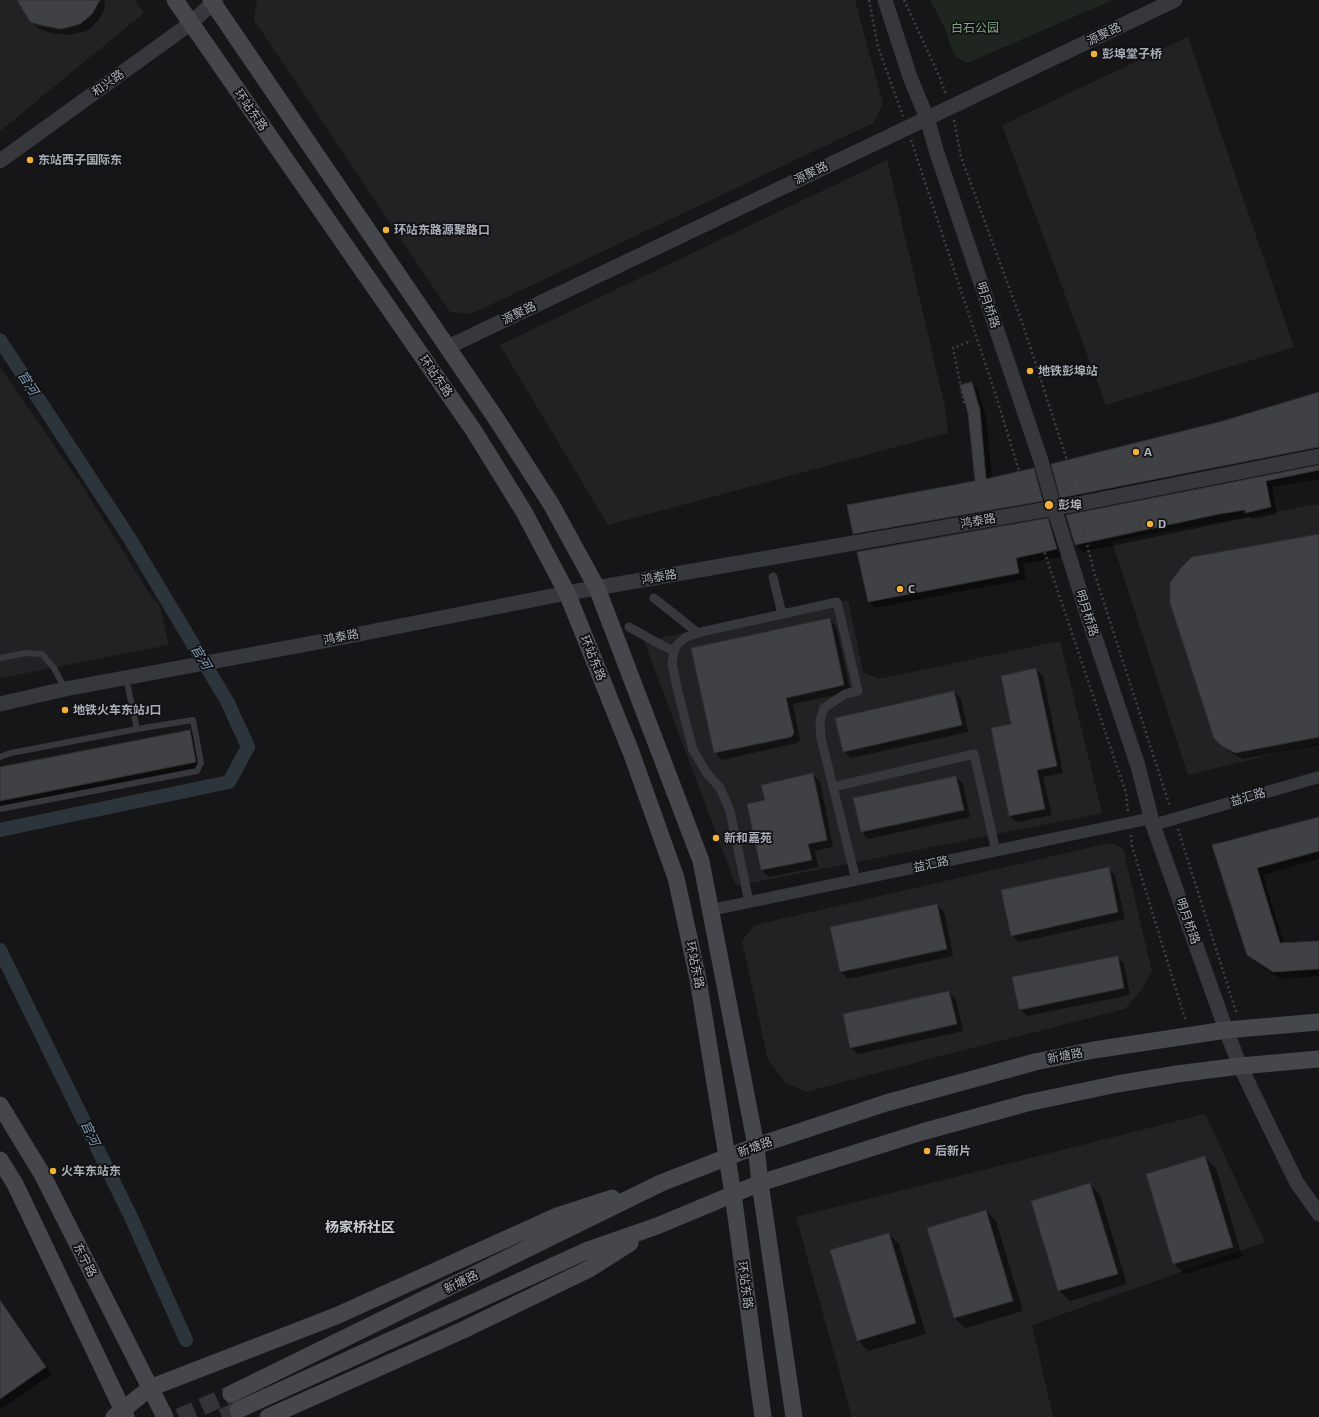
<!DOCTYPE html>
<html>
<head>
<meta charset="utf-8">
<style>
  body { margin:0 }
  canvas { display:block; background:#161618 }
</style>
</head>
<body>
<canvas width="1319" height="1417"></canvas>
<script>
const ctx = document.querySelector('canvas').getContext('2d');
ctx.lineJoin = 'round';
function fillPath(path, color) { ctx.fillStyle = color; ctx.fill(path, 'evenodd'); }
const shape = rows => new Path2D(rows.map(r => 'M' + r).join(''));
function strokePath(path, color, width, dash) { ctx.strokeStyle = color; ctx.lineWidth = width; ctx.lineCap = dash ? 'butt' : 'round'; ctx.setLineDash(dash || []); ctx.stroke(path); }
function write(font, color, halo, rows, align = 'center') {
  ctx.font = font + ' "Exo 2","Noto Sans SC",sans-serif'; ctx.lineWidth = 3.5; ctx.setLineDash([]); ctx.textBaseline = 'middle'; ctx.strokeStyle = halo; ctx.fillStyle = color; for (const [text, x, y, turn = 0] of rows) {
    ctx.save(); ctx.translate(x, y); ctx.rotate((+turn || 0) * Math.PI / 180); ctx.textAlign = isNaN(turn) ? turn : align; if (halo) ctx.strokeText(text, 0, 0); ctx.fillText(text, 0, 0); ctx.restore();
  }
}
fillPath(shape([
  [0,0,135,0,144,13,0,131],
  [257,0,855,0,883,104,873,123,471,314,450,312,254,20],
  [1188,37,1294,347,1106,405,1002,125],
  [887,160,945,407,948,433,608,525,500,345],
  [0,367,83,487,151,596,160,607,169,645,0,678],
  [1319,504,1319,743,1188,775,1112,541],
  [848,600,863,672,879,679,1060,641,1102,813,736,886,644,641],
  [1112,843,1123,849,1152,971,1141,990,1125,1009,933,1058,806,1092,786,1083,768,1060,742,941,755,925,1105,844],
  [1205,1114,1265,1242,1032,1325,1053,1417,852,1417,796,1217]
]), '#222225');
fillPath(shape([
  [930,0,1113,0,967,63,954,55,945,28]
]), '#1e261f');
fillPath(shape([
  [18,0,104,0,105,8,99,20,87,31,69,35,51,33,38,28,31,21],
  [971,383,978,390,986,417,992,478,1033,469,1040,476,1049,507,861,540,854,533,976,482],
  [1319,393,1319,455,1068,504,1061,497,1223,422],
  [1319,466,1319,479,1272,487,1277,514,1253,519,1250,517,1083,552,1076,545,1067,516],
  [1047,519,1054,526,1063,556,1023,564,1026,579,875,608,869,601],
  [1319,535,1319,745,1243,759,1230,752,1215,737],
  [829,619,836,626,851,692,793,704,800,740,797,743,722,760,715,753],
  [1036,669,1043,676,1063,773,1043,777,1052,815,1017,822,1010,816,1012,724],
  [954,692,961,699,968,732,851,758,844,751],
  [190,731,197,737,203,769,0,809,0,768],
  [813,775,820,781,833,847,815,851,818,867,769,877,762,870,748,805,766,801],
  [956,777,963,784,970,817,868,839,862,832],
  [1319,819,1319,859,1263,875,1284,944,1319,942,1319,976,1281,979,1255,962,1248,955,1213,846],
  [1108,868,1115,875,1125,919,1019,942,1012,935],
  [937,905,944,912,953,956,848,979,841,972,831,928],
  [1117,957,1124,964,1130,995,1027,1016,1020,1009],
  [949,992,956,999,963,1031,858,1054,851,1048],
  [1205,1158,1216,1168,1242,1257,1185,1274,1174,1264,1148,1175],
  [1090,1184,1100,1195,1127,1284,1070,1301,1059,1291,1033,1202],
  [986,1211,996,1221,1023,1311,965,1328,955,1318],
  [889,1234,899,1244,926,1334,868,1351,858,1340],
  [0,1299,52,1374,0,1410]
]), '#0007');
strokePath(shape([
  [0,340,130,539,227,701,248,747,229,782,0,830],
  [0,950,130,1215,186,1340]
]), '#2c353c', 14);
const building = shape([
  [17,0,100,0,92,14,80,24,61,29,44,26,30,22,17,0],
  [972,382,980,410,986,479,1034,468,1043,501,853,534,847,505,975,481,968,413,960,385,972,382],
  [1319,392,1319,447,1060,498,1051,464,1223,421,1319,392],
  [1319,465,1319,470,1266,481,1271,507,1245,513,1245,510,1219,514,1075,545,1066,515,1319,465],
  [1048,518,1057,549,1016,558,1019,573,868,602,857,552,1048,518],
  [1319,534,1319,737,1235,753,1222,746,1214,738,1170,603,1170,583,1180,569,1192,557,1319,534],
  [830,618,844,685,786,698,794,733,791,737,714,753,691,648,830,618],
  [1036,668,1057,766,1037,770,1045,809,1009,816,991,728,1011,724,1001,676,1036,668],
  [954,691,962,725,843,752,835,718,954,691],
  [190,730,196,762,0,801,0,767,190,730],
  [813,773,827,840,808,844,812,860,761,870,747,804,765,800,761,785,813,773],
  [956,776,964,810,861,832,853,798,956,776],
  [1319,817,1319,851,1257,868,1280,943,1319,941,1319,969,1273,972,1247,955,1212,845,1319,817],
  [1109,867,1118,912,1011,936,1001,890,1109,867],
  [937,904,947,949,840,972,830,927,937,904],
  [1118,956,1124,988,1019,1010,1012,977,1118,956],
  [949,991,957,1024,850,1048,843,1014,949,991],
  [1205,1156,1233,1247,1173,1264,1146,1174,1205,1156],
  [1090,1183,1118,1274,1058,1291,1031,1201,1090,1183],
  [986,1210,1013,1301,954,1318,927,1228,986,1210],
  [889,1233,916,1323,857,1341,830,1250,889,1233],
  [0,1300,46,1367,0,1399,0,1300]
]);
fillPath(building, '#404145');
strokePath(building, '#303034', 1);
strokePath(shape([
  [179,1417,231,1394],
  [222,1417,238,1410]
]), '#333438', 17, [17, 8]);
strokePath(shape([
  [869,0,878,47,903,116],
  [904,0,940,78,946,95],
  [954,120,961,157,1024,328,1067,460,1074,492],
  [911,140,996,396,1028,500],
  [964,403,953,348,971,341],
  [1080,516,1094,572,1170,807],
  [1035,524,1126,793,1128,812],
  [1140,526,1162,521],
  [885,592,910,588],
  [1178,829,1237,1015],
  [1131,835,1132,846,1186,1022]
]), '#3d3f44', 2.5, [2, 3]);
strokePath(shape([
  [0,658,26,653,42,654,54,668,65,689],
  [126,678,137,729],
  [0,757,11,753,137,729,193,720,201,763,197,771,0,809]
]), '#37383d', 6);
strokePath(shape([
  [773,577,782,614],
  [654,598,698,633],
  [629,627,663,646,674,651],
  [833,787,974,754,996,851],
  [749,902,730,811,720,788,706,772,693,750,678,692,672,663,674,651,677,645,686,637,701,632,837,602,858,691,845,694,824,708,820,720,821,738,856,880]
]), '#37383d', 9);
strokePath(shape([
  [1153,825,1319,777],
  [711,910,1152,818]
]), '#37383d', 12);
strokePath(shape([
  [885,0,910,77,927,118,937,153,1041,461,1054,508,1088,617,1138,766,1153,825,1226,1030,1240,1066,1268,1124,1297,1183,1319,1214],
  [0,161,191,23,216,0],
  [448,347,1175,0],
  [0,704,65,689,324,641,567,593,1077,504,1319,456]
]), '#37383d', 15);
strokePath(shape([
  [175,0,474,431,524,512,567,593,631,752,676,878,698,979,733,1194,763,1417],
  [211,0,497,420,551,504,597,588,701,861,756,1146,760,1183,794,1417],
  [0,1105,42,1174,165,1417],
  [0,1160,15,1184,126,1417],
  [231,1394,661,1183,756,1146,886,1103,1035,1062,1094,1050,1226,1030,1319,1022],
  [238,1410,588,1250,657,1226,760,1183,922,1132,1027,1103,1117,1084,1177,1074,1240,1066,1319,1059],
  [114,1417,150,1388,336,1316,557,1216,612,1198],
  [268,1417,461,1331,589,1269,630,1243]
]), '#45474d', 17);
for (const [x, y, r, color] of [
  [1094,54,4,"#f2b134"],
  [30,160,4,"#f2b134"],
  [386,230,4,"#f2b134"],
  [1030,371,4,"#f2b134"],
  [1136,452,4,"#f2b134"],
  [1049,505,5,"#f2b134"],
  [1150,524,4,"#f2b134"],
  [900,589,4,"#f2b134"],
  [65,710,4,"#f2b134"],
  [716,838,4,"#f2b134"],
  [927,1151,4,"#f2b134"],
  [53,1171,4,"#f2b134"]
]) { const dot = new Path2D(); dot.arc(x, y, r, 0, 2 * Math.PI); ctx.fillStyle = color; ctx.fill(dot); strokePath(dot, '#111113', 1.5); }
write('12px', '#7fa381', '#111113', [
  ["白石公园",975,28]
]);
write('12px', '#a8adb8', '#111113', [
  ["源聚路",1104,34,-26],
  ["和兴路",108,83,-36],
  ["环站东路",251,110,55],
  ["源聚路",811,173,-26],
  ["明月桥路",988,305,71],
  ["源聚路",519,313,-26],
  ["环站东路",436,376,55],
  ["鸿泰路",978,521,-10],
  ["鸿泰路",659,577,-10],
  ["明月桥路",1087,613,72],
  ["鸿泰路",341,637,-11],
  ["环站东路",593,658,68],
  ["益汇路",1248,797,-16],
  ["益汇路",931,864,-12],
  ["明月桥路",1188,921,70],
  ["环站东路",695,965,78],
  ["新塘路",1065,1056,-11],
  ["新塘路",755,1147,-20],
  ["东宁路",85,1260,63],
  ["新塘路",461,1282,-26],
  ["环站东路",745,1285,82]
]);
write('bold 12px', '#a8adb8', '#111113', [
  ["彭埠堂子桥",1102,54],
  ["东站西子国际东",38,160],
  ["环站东路源聚路口",394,230],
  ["地铁彭埠站",1038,371],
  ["A",1144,452],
  ["彭埠",1058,505],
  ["D",1158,524],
  ["C",908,589],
  ["地铁火车东站J口",73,710],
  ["新和嘉苑",724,838],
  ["后新片",935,1151],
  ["火车东站东",61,1171]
], 'left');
write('italic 13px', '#7f9bb3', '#111113', [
  ["官河",28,383,57],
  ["官河",201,657,59],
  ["官河",90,1133,64]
]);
write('bold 14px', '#c9ccd4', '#111113', [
  ["杨家桥社区",360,1227]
]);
</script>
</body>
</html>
